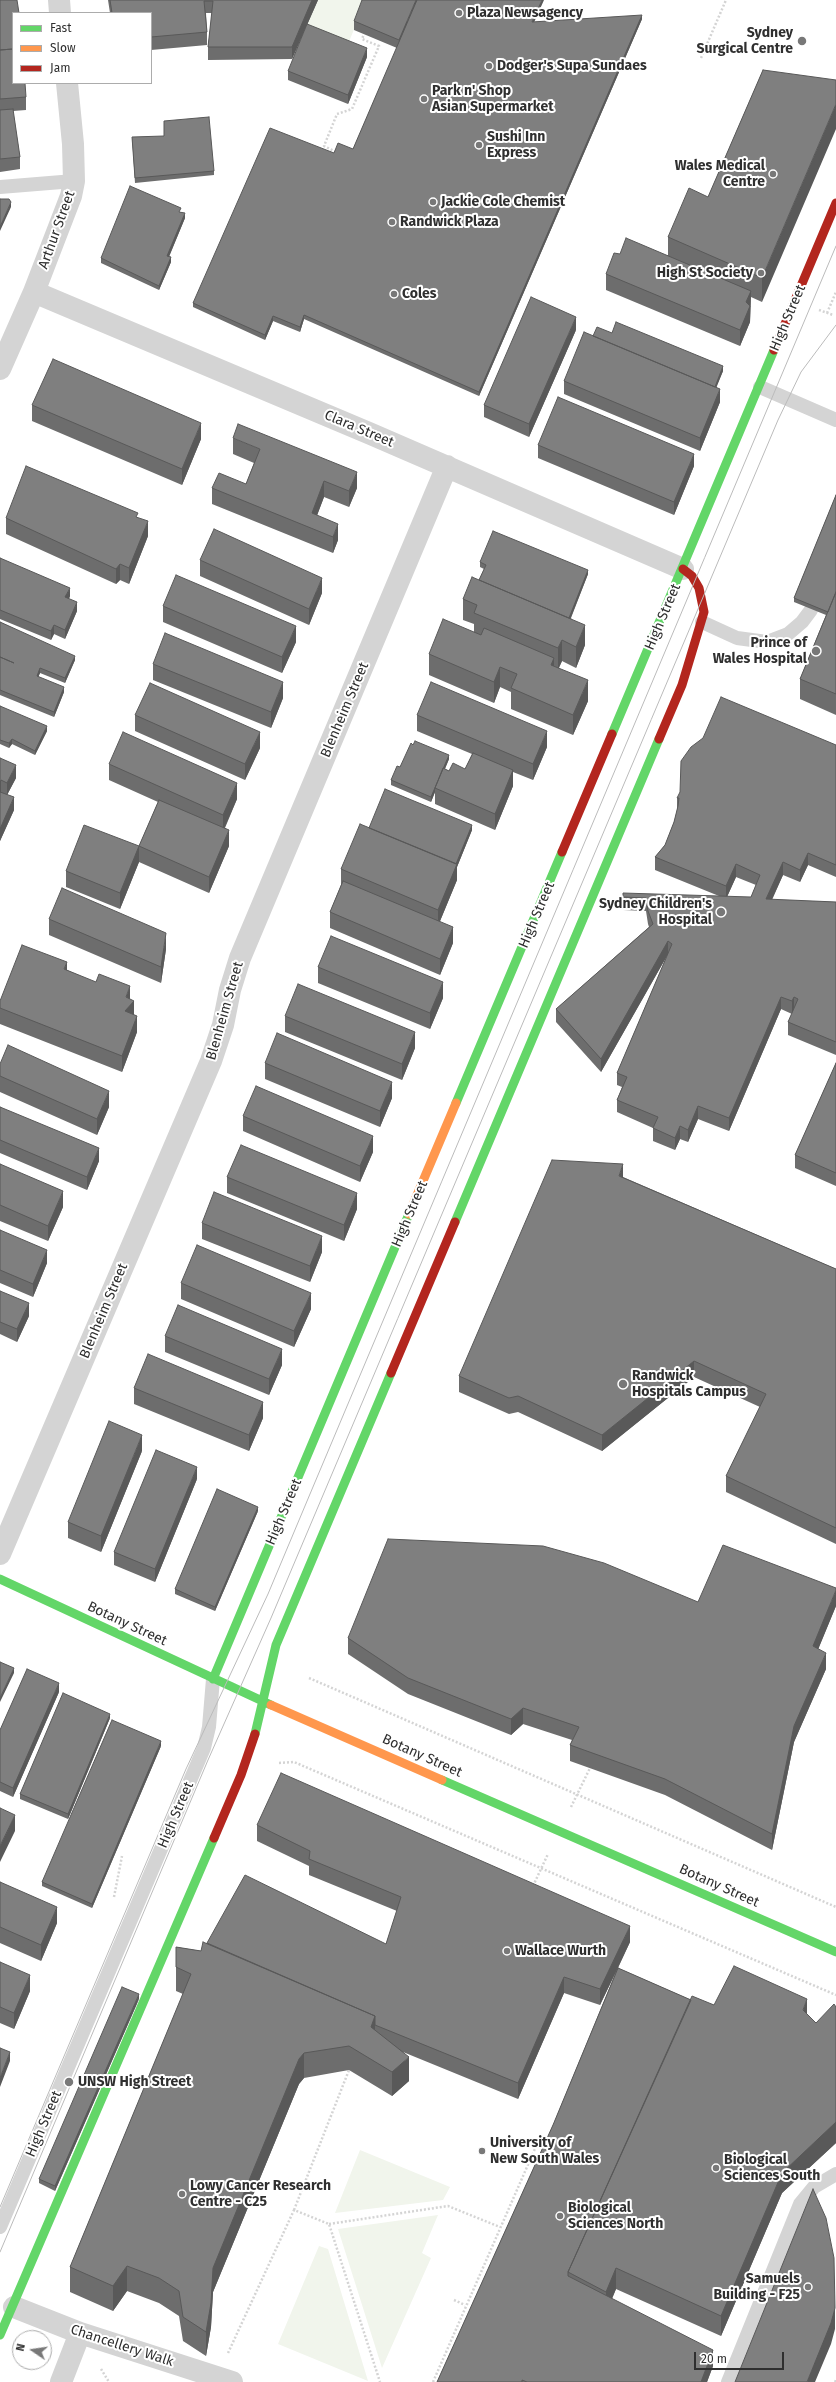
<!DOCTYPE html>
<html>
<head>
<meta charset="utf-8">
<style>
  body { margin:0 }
  #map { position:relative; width:836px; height:2382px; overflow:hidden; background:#fff; font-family:"Fira Sans",sans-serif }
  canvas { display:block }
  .legend { position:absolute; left:12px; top:12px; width:140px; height:72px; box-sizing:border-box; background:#fff; border:1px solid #acacac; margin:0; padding:5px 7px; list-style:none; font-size:12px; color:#2f2f2f }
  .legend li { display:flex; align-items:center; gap:8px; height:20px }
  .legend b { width:20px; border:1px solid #acacac }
  .north { position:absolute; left:12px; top:2330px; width:40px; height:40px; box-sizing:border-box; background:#fff; border:1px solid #acacac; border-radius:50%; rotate:283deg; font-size:11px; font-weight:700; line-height:16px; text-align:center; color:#2f2f2f }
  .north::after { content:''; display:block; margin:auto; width:14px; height:18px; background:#787878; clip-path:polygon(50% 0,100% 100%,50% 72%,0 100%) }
  .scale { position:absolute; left:694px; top:2352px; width:90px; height:18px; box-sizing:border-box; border:2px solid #2f2f2f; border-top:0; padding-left:5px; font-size:12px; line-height:14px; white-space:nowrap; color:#2f2f2f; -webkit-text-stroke:3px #fff; paint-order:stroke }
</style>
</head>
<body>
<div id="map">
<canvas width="836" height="2382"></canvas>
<ul class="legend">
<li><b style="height:5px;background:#63d668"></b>Fast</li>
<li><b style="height:5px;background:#ff974d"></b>Slow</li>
<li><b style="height:5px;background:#b3261e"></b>Jam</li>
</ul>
<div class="north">N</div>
<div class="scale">20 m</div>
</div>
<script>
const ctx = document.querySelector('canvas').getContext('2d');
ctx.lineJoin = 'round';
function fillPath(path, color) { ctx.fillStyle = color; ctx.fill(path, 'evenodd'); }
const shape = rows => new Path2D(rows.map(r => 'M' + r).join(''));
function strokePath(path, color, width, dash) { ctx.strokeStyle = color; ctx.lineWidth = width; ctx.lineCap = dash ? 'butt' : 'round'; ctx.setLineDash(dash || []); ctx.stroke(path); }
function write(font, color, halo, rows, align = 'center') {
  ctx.font = font + ' "Fira Sans",sans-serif'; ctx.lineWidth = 4; ctx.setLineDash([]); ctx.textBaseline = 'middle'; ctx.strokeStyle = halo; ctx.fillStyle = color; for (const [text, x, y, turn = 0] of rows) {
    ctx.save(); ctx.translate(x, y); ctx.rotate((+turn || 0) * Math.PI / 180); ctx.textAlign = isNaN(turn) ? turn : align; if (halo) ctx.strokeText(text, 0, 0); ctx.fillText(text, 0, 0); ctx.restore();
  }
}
fillPath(shape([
  [318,0,366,0,346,49,307,33,306,26],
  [360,2150,450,2187,443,2200,335,2213],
  [438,2215,422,2253,431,2258,382,2368,338,2229],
  [319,2246,328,2249,368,2381,278,2344]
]), '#f1f5ec');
strokePath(shape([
  [701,58,726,0],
  [336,152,324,146,337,114,352,109,379,46,362,39,364,34],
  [819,310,833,315],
  [827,313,836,292],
  [309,1678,836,1907],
  [279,1763,294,1762,836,1995],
  [571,1807,590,1768],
  [533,1886,548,1854],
  [114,1897,122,1856],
  [294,2210,349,2070],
  [329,2224,448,2206,500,2227],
  [454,2300,465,2305],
  [228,2353,294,2210,329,2224,380,2382],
  [101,2369,109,2382],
  [433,2382,541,2135,549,2139],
  [835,2382,836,2380]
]), '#d4d4d4', 2.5, [2, 2]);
strokePath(shape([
  [0,187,74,181],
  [760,387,836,420],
  [702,622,737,638,767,642,788,634,802,622,811,610],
  [0,2227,204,1748,209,1727,213,1679],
  [728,2382,800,2204,814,2187,836,2174]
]), '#d4d4d4', 14);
strokePath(shape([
  [59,0,60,13],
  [34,292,371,434,683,569],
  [0,369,34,292,71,196,74,181,73,144,67,83],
  [0,1554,211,1061,223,1025,230,990,240,958,447,466],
  [14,2307,80,2333,232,2382],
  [61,2382,80,2333]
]), '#d4d4d4', 22);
strokePath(shape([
  [612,734,774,350],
  [456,1103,562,852],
  [455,1222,659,739],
  [0,1579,271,1705],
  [213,1679,409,1214],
  [255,1734,276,1645,391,1373],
  [442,1780,836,1952],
  [0,2335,214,1838]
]), '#63d668', 9);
strokePath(shape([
  [409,1214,456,1103],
  [271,1705,442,1780]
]), '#ff974d', 9);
strokePath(shape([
  [774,350,836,203],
  [659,739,682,685,704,612,699,588,692,576,683,569],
  [562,852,612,734],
  [391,1373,455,1222],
  [214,1838,241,1775,255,1734]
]), '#b3261e', 9);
strokePath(shape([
  [0,2207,186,1769,268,1594,310,1494,836,246],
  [0,2252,208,1760,271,1618,778,420,801,372,836,325]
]), '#bbb', 1);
fillPath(shape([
  [0,0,26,97,26,110,13,111,20,157,20,169,0,172],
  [108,0,318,0,292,59,208,60,208,47,212,13,206,13,207,32,207,45,151,50,151,13,110,13],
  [642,19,479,396,304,319,300,332,273,321,265,340,193,307,193,303,334,153,353,149,397,48,354,30,354,21,534,22],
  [367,57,348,104,288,80,288,71],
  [763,70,762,302,751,297,750,322,740,346,606,290,606,274,668,255,668,237,708,197],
  [132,137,214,171,214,175,135,183],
  [181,212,185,218,169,257,171,262,159,290,101,263,101,258],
  [576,330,529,437,484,417,484,405],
  [612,333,723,371,716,387,720,402,700,451,564,394,564,381,593,336],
  [32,405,201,439,182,485,32,421],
  [233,438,357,488,349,507,324,497,317,515,338,540,333,553,212,504,212,488,246,484,254,463,233,454],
  [538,445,694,466,674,515,538,458],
  [836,495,836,715,800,699,800,679,826,615,794,602,794,598],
  [6,518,138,518,148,536,129,584,120,580,116,584,6,534],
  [0,558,70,596,69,599,77,611,65,639,54,634,51,640,0,619],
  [200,560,322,593,309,625,200,576],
  [480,562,588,574,571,618,585,645,576,668,562,661,559,668,588,701,573,735,511,709,511,692,500,687,494,703,429,675,429,654,474,632,474,624,463,620,463,599,479,580,484,569,480,567],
  [163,606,296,642,282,673,163,622],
  [0,622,75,660,65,683,40,673,38,677,64,692,54,717,0,695],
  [153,664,283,698,271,728,153,680],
  [0,706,47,731,35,755,12,744,9,748,0,744],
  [135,715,260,748,245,780,135,731],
  [417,715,547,747,533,780,513,772,513,786,495,830,435,804,435,792,431,802,391,785,391,780,400,767,413,745,449,759,445,769,449,771,465,769,472,754,417,731],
  [836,745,836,877,808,865,800,882,783,875,772,900,836,902,836,1055,788,1035,788,1022,792,1014,781,1009,729,1131,698,1119,688,1142,680,1139,675,1150,653,1141,653,1128,617,1112,617,1100,622,1087,617,1085,617,1073,667,956,601,1072,556,1022,556,1009,649,927,648,924,646,911,623,910,623,897,719,896,655,870,655,857,665,845,674,822,677,810,677,798],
  [736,877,756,885,751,897,727,897],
  [0,758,16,778,7,795,14,810,0,841],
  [109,764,237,799,225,828,229,846,209,893,139,862,120,909,66,887,66,871,139,846,158,802,109,780],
  [369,828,472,830,457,867,457,880,440,921,453,943,440,975,330,928,330,912,341,885,341,869],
  [49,919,166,949,161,983,49,935],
  [318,967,443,998,430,1029,318,983],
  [67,970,130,999,134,1015,137,1032,122,1072,0,1024,0,1001],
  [285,1016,415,1048,402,1080,285,1032],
  [265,1063,392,1098,380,1127,265,1079],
  [836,1063,836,1186,795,1168,795,1155],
  [0,1064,109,1107,97,1135,0,1092],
  [0,1107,99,1161,87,1190,0,1153],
  [243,1116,373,1152,360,1182,243,1131],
  [0,1164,63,1207,48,1241,0,1221],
  [227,1177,357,1209,344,1241,227,1193],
  [623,1177,836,1269,836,1544,726,1492,726,1476,760,1407,694,1377,602,1451,518,1412,509,1414,459,1392,459,1376],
  [202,1223,322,1252,310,1282,202,1239],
  [0,1230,47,1263,33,1297,0,1283],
  [181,1283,311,1309,294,1347,181,1299],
  [0,1291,29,1316,17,1342,0,1334],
  [165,1336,282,1365,269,1395,165,1352],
  [134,1388,263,1418,249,1451,134,1404],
  [142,1451,101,1552,68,1538,68,1522],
  [197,1479,155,1582,114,1565,114,1552],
  [258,1511,215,1611,175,1594,175,1589],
  [698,1602,836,1606,818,1649,826,1669,794,1742,772,1850,665,1795,570,1761,570,1745,572,1740,523,1724,511,1735,408,1694,348,1654,348,1638],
  [59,1692,13,1797,0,1791,0,1730],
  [110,1718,68,1819,20,1799,20,1794],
  [161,1746,92,1908,42,1886,42,1882],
  [257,1825,630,1942,618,1968,691,2000,714,2005,807,2015,816,2023,836,2007,836,2143,782,2193,721,2336,616,2289,612,2299,713,2366,707,2382,437,2382,553,2125,616,1972,600,2005,564,1993,518,2099,403,2052,409,2081,392,2096,349,2070,304,2078,299,2084,213,2292,211,2327,206,2356,183,2341,179,2316,159,2303,127,2291,113,2311,70,2292,70,2267,183,1994,176,1991,176,1947,201,1951,207,1943,386,1944,397,1911,309,1875,309,1866,257,1841],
  [0,1882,57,1923,41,1961,0,1943],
  [0,1962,30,1991,14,2029,0,2023],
  [139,1999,55,2191,39,2183,39,2179]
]), '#6d6d6d');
fillPath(shape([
  [312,0,318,0,292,59,292,47],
  [416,0,419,0,399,49,399,40],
  [542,0,544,0,532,27,532,22],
  [642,15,642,19,479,396,479,392],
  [367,48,367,57,348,104,348,95],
  [836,104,836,129,762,302,762,278],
  [11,202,11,207,0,231,0,227],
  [185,213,185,218,167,261,167,256],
  [171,257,171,262,159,290,159,286],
  [751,291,750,322,740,346,740,330,746,302],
  [304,315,304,319,300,332,300,327],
  [273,316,273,321,265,340,265,335],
  [576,317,576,330,529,437,529,424],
  [723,366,723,371,713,396,713,391],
  [720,389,720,402,700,451,700,438],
  [201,423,201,439,182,485,182,469],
  [694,454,694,466,674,515,674,502],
  [357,472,357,488,349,507,349,491],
  [324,481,324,497,312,529,312,513],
  [148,521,148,536,129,584,129,568],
  [338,524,338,540,333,553,333,537],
  [120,564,120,580,116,584,116,569],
  [588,570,588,574,569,622,569,618],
  [322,578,322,593,309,625,309,609],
  [70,588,70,596,65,606,65,597],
  [77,602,77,611,65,639,65,630],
  [54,625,54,634,51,640,51,631],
  [585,625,585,645,576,668,576,647],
  [296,626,296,642,282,673,282,657],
  [562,640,562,661,558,669,558,648],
  [75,656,75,660,65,683,65,678],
  [554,658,554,679,551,665],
  [500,667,500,687,494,703,494,682],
  [40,668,40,673,37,680,37,676],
  [588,680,588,701,573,735,573,715],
  [283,682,283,698,271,728,271,712],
  [64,687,64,692,54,717,54,712],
  [47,726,47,731,35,755,35,751],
  [547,731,547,747,533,780,533,764],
  [260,732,260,748,245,780,245,764],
  [12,739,12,744,9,748,9,743],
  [449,755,449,759,436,789,435,788,435,792,431,802,431,797],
  [16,765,16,778,7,795,7,783],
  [513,770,513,786,495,830,495,814],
  [1,780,1,793,0,796,0,783],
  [237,783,237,799,223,831,223,815],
  [14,797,14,810,0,841,0,829],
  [472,825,472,830,457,867,457,880,438,926,438,910],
  [229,830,229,846,209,893,209,877],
  [139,846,139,862,120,909,120,893],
  [808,853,808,865,800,882,800,870],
  [783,862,783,875,766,912,766,899],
  [736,864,736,877,726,899,726,886],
  [453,927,453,943,440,975,440,959],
  [166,933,166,949,161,983,161,967],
  [668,941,668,954,601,1072,601,1059],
  [67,962,67,978,64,969],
  [443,982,443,998,430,1029,430,1013],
  [130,986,130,1002,134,1001,134,1017,125,1027,126,997],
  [781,997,781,1009,729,1131,729,1118],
  [794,997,794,1010,792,1014,792,1001],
  [137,1016,137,1032,122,1072,122,1056],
  [415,1032,415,1048,402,1080,402,1064],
  [392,1082,392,1098,380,1127,380,1111],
  [109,1091,109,1107,97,1135,97,1119],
  [698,1106,698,1119,688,1142,688,1130],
  [680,1126,680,1139,675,1150,675,1138],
  [373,1136,373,1152,360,1182,360,1166],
  [99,1148,99,1161,87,1190,87,1177],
  [623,1164,623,1180,619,1176],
  [63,1191,63,1207,48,1241,48,1226],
  [357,1193,357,1209,344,1241,344,1225],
  [322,1236,322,1252,310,1282,310,1266],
  [47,1250,47,1263,33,1297,33,1284],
  [311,1293,311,1309,294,1347,294,1331],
  [29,1303,29,1316,17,1342,17,1329],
  [282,1349,282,1365,269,1395,269,1379],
  [694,1361,694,1377,602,1451,602,1435],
  [263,1402,263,1418,249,1451,249,1435],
  [142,1435,142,1451,101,1552,101,1536],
  [197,1467,197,1479,155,1582,155,1569],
  [258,1507,258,1511,215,1611,215,1607],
  [836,1590,836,1606,813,1662,813,1646],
  [826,1653,826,1669,794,1742,772,1850,772,1834,794,1726],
  [14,1668,14,1673,0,1702,0,1698],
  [59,1683,59,1692,13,1797,13,1788],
  [523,1708,523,1724,511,1735,511,1719],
  [110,1714,110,1718,68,1819,68,1814],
  [161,1741,161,1746,92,1908,92,1904],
  [15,1815,15,1831,0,1862,0,1846],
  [57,1907,57,1923,41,1961,41,1945],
  [630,1926,630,1942,600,2005,600,1989],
  [30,1975,30,1991,14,2029,14,2013],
  [564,1977,564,1993,518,2099,518,2083],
  [139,1994,139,1999,55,2191,55,2186],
  [807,1999,807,2019,803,2010],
  [375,2016,375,2041,371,2027],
  [10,2052,10,2061,0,2087,0,2078],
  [304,2053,304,2078,299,2084,213,2292,211,2327,206,2356,206,2332,213,2268,299,2059],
  [409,2057,409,2081,392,2096,392,2072],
  [836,2122,836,2143,782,2193,721,2336,721,2316,782,2173],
  [127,2266,127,2291,113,2311,113,2286],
  [616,2268,616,2289,606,2312,606,2292],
  [835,2308,835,2329,831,2344,815,2382,807,2382],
  [713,2350,713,2366,707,2382,701,2382]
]), '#595959');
const building = shape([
  [0,0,17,0,19,13,13,13,13,49,0,50,0,0],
  [110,0,312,0,292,47,208,47,213,1,204,1,207,32,151,37,151,13,112,13,110,0],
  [362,0,416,0,399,40,354,21,362,0],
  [417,0,542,0,532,22,642,15,479,392,304,315,300,327,273,316,265,335,193,303,270,128,334,153,338,143,353,149,417,0],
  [307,24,367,48,348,95,288,71,307,24],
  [13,49,13,83,25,83,26,97,0,99,0,50,13,49],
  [763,70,836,80,836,104,762,278,668,237,689,188,708,197,763,70],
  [13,109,20,157,0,159,0,110,13,109],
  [209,117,214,171,135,178,132,137,164,136,164,121,209,117],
  [130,186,181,208,179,212,185,213,167,256,171,257,159,286,101,258,130,186],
  [0,199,9,199,11,202,0,227,0,199],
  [626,238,751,291,746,302,750,306,740,330,606,274,614,253,620,254,626,238],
  [531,297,576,317,529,424,484,405,531,297],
  [616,322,723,366,715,387,593,336,597,327,612,333,616,322],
  [584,332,720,389,700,438,564,381,584,332],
  [53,359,201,423,182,469,32,405,53,359],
  [558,397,694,454,674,502,538,445,558,397],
  [238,424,357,472,349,491,324,481,312,513,338,524,333,537,212,488,219,473,246,484,260,449,233,438,238,424],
  [26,466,138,513,136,517,148,521,129,568,120,564,116,569,6,518,26,466],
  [836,495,836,592,828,612,794,598,836,495],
  [214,529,322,578,309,609,200,560,214,529],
  [493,531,588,570,569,618,479,580,486,565,480,562,493,531],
  [0,558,70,588,65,597,77,602,65,630,54,625,51,631,0,610,0,558],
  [176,575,296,626,282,657,163,606,176,575],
  [472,577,585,625,576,647,562,640,558,648,474,613,477,605,463,599,472,577],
  [836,592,836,694,800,679,836,592],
  [443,619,481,635,484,628,554,658,551,665,588,680,573,715,511,688,517,674,500,667,494,682,429,654,443,619],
  [0,622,75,656,65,678,40,668,37,676,64,687,54,712,0,690,0,657,14,663,0,657,0,622],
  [165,633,283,682,271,712,153,664,165,633],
  [431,682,547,731,533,764,417,715,431,682],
  [150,683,260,732,245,764,135,715,150,683],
  [721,697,836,745,836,865,808,853,800,870,783,862,766,899,836,902,836,1042,788,1022,798,999,794,997,792,1001,781,997,729,1118,698,1106,688,1130,680,1126,675,1138,653,1128,658,1117,617,1100,627,1077,617,1073,672,944,668,941,601,1059,556,1009,653,924,648,911,646,898,623,897,623,893,751,897,760,875,736,864,726,886,655,857,665,845,674,822,678,806,679,798,677,798,680,792,681,761,691,747,703,738,721,697],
  [0,706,47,726,35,751,12,739,9,743,0,740,0,706],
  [123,732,237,783,223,815,109,764,123,732],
  [415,741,449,755,431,797,391,780,397,766,400,767,411,743,413,745,415,741],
  [473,753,513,770,495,814,435,788,443,768,449,771,453,763,465,769,473,753],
  [0,758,16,765,7,783,1,780,0,783,0,758],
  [385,789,472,825,456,864,369,828,385,789],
  [0,792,14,797,0,829,0,792],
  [159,800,229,830,209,877,139,846,120,893,66,871,84,825,139,846,159,800],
  [360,824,457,864,438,910,341,869,360,824],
  [343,881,453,927,440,959,330,912,343,881],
  [62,888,166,933,161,967,49,919,62,888],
  [331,936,443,982,430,1013,318,967,331,936],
  [22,945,67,962,64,969,96,982,99,974,130,986,126,997,134,1001,125,1011,137,1016,122,1056,0,1008,0,1001,22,945],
  [298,984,415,1032,402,1064,285,1016,298,984],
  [277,1033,392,1082,380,1111,265,1063,277,1033],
  [8,1045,109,1091,97,1119,0,1076,0,1064,8,1045],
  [836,1063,836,1173,795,1155,836,1063],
  [256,1086,373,1136,360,1166,243,1116,256,1086],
  [0,1107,99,1148,87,1177,0,1140,0,1107],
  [241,1145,357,1193,344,1225,227,1177,241,1145],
  [552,1160,623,1164,619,1176,836,1269,836,1528,726,1476,766,1394,694,1361,602,1435,518,1396,509,1398,459,1376,552,1160],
  [0,1164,63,1191,48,1226,0,1205,0,1164],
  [214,1192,322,1236,310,1266,202,1223,214,1192],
  [0,1230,47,1250,33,1284,0,1270,0,1230],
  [197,1245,311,1293,294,1331,181,1283,197,1245],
  [0,1291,29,1303,17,1329,0,1322,0,1291],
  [178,1305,282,1349,269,1379,165,1336,178,1305],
  [148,1354,263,1402,249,1435,134,1388,148,1354],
  [109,1421,142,1435,101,1536,68,1522,109,1421],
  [156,1450,197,1467,155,1569,114,1552,156,1450],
  [217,1489,258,1507,215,1607,175,1589,217,1489],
  [388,1539,543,1546,604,1563,698,1602,723,1545,836,1588,836,1590,813,1646,826,1653,794,1726,772,1834,665,1779,570,1745,579,1727,523,1708,511,1719,408,1678,348,1638,388,1539],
  [0,1662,14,1668,0,1698,0,1662],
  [27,1669,59,1683,13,1788,0,1782,0,1730,27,1669],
  [63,1693,110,1714,68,1814,20,1794,63,1693],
  [112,1720,161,1741,92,1904,42,1882,112,1720],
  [281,1773,630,1926,600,1989,564,1977,518,2083,375,2025,375,2016,207,1943,245,1875,386,1944,401,1897,309,1859,310,1851,257,1825,281,1773],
  [0,1808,15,1815,0,1846,0,1808],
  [0,1882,57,1907,41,1945,0,1927,0,1882],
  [203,1942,375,2016,371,2027,409,2057,392,2072,349,2046,304,2053,299,2059,213,2268,211,2303,206,2332,183,2317,179,2291,159,2278,127,2266,113,2286,70,2267,191,1974,176,1967,176,1947,201,1951,203,1942],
  [0,1962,30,1975,14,2013,0,2007,0,1962],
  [734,1966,807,1999,803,2010,816,2023,834,2004,836,2007,836,2122,782,2173,721,2316,616,2268,606,2292,568,2272,692,1996,714,2005,734,1966],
  [618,1968,691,2000,568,2272,568,2276,713,2350,701,2382,527,2382,522,2380,522,2382,437,2382,553,2125,618,1968],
  [122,1987,139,1994,55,2186,39,2179,122,1987],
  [0,2048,10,2052,0,2078,0,2048],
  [813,2189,826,2218,834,2258,835,2308,831,2323,807,2382,735,2382,813,2189]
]);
fillPath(building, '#7f7f7f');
strokePath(building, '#595959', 1);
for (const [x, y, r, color] of [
  [459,13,4,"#787878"],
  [802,41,5,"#787878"],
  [489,66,4,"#787878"],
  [424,99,4,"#787878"],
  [479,145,4,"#787878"],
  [773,174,4,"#787878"],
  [433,202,4,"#787878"],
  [392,222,4,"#787878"],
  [761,273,4,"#787878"],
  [394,294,4,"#787878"],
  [816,651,5,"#787878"],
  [721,912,5,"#787878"],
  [623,1384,5,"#787878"],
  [507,1951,4,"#787878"],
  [69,2082,5,"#787878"],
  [482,2151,4,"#787878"],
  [716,2168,4,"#787878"],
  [182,2194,4,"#787878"],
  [560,2216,4,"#787878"],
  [808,2287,4,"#787878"]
]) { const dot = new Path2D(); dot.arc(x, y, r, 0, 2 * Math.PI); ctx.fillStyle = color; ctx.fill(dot); strokePath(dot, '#fff', 1.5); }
write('bold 14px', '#2f2f2f', '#fff', [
  ["Plaza Newsagency",467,13],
  ["Sydney",793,33,"right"],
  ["Surgical Centre",793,49,"right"],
  ["Dodger's Supa Sundaes",497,66],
  ["Park n' Shop",432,91],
  ["Asian Supermarket",432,107],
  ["Sushi Inn",487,137],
  ["Express",487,153],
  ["Wales Medical",765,166,"right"],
  ["Centre",765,182,"right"],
  ["Jackie Cole Chemist",441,202],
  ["Randwick Plaza",400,222],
  ["High St Society",753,273,"right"],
  ["Coles",402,294],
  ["Prince of",807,643,"right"],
  ["Wales Hospital",807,659,"right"],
  ["Sydney Children's",712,904,"right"],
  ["Hospital",712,920,"right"],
  ["Randwick",632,1376],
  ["Hospitals Campus",632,1392],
  ["Wallace Wurth",515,1951],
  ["UNSW High Street",78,2082],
  ["University of",490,2143],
  ["New South Wales",490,2159],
  ["Biological",724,2160],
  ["Sciences South",724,2176],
  ["Lowy Cancer Research",190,2186],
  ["Centre - C25",190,2202],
  ["Biological",568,2208],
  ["Sciences North",568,2224],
  ["Samuels",800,2279,"right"],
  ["Building - F25",800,2295,"right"]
], 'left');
write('14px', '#2f2f2f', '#fff', [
  ["Arthur Street",57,230,-70],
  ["High Street",788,318,-67],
  ["Clara Street",359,429,23],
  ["High Street",663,617,-67],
  ["Blenheim Street",345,710,-67],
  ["High Street",537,915,-67],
  ["Blenheim Street",225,1011,-74],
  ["High Street",410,1214,-67],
  ["Blenheim Street",104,1311,-67],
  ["High Street",284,1512,-67],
  ["Botany Street",127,1624,25],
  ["Botany Street",422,1756,24],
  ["High Street",176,1815,-67],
  ["Botany Street",719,1886,24],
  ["High Street",44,2124,-67],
  ["Chancellery Walk",122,2346,18]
]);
</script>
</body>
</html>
